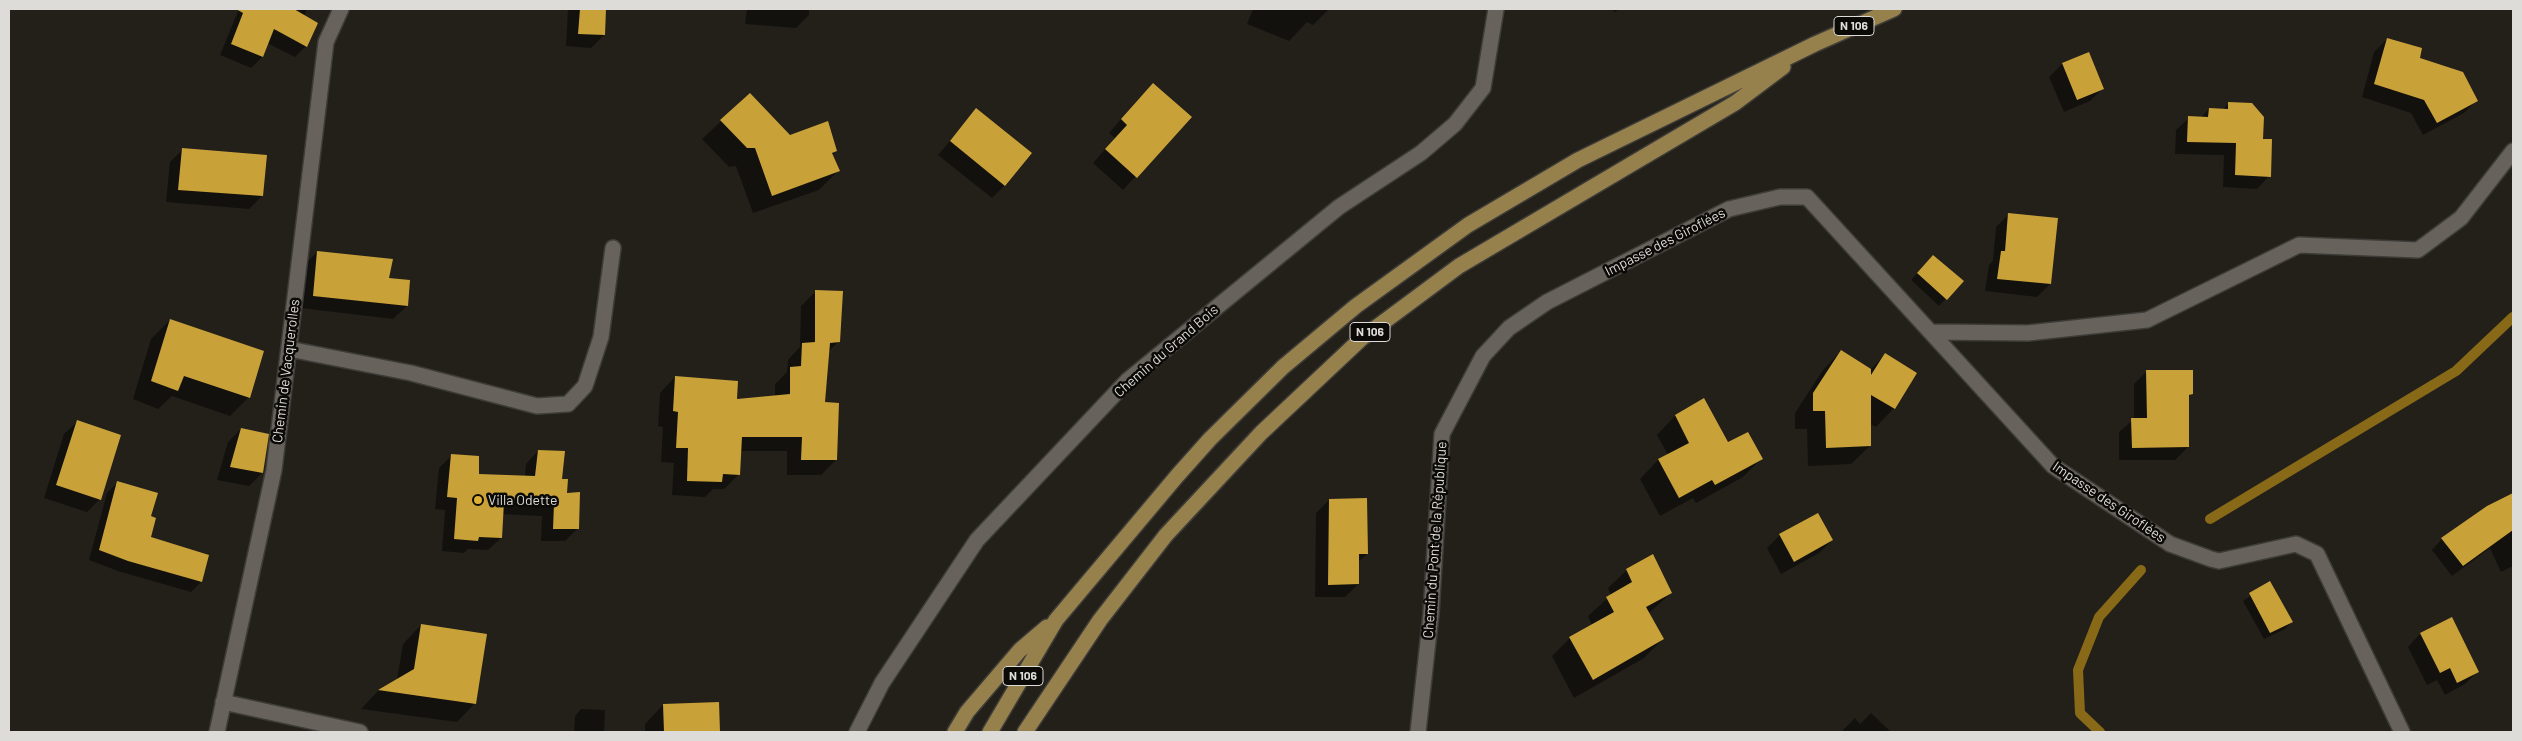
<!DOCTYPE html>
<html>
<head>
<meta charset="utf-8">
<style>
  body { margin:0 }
  #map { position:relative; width:2522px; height:741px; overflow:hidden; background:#23201a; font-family:Barlow,sans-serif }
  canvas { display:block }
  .frame { position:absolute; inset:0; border:10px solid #dedcd8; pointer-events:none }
</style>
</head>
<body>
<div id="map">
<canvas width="2522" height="741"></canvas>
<div class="frame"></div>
</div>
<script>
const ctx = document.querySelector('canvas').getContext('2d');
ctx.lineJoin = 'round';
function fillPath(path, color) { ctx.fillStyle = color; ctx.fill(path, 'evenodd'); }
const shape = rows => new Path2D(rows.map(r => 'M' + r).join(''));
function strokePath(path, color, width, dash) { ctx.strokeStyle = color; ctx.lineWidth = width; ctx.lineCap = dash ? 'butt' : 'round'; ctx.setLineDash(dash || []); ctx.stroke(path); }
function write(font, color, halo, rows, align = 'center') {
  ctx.font = font + ' Barlow,sans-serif'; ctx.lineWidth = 5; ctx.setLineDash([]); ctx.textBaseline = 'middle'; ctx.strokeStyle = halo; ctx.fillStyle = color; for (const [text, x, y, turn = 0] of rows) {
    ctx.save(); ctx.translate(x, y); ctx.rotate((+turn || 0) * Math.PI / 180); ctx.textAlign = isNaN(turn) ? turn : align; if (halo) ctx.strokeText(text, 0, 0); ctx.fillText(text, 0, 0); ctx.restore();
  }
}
fillPath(shape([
  [239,9,307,9,304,16,306,46,295,57,267,43,262,57,251,68,220,55],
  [568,9,605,9,604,35,591,48,566,46],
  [747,9,809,9,809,15,796,28,745,24],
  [1253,9,1329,9,1313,25,1307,22,1289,41,1247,24],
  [1611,9,1619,9,1615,12],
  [2387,39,2418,59,2477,100,2464,113,2423,135,2411,113,2362,97,2374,52],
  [2089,53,2103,88,2090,101,2064,112,2049,77,2062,64],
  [749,95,790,137,836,151,832,155,838,171,819,190,753,213,736,166,729,167,702,139],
  [1140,97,1190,117,1123,190,1093,163,1115,138,1109,133],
  [2228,104,2262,140,2269,176,2257,189,2223,187,2224,155,2175,154,2176,130,2189,118,2200,118,2209,109,2222,110],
  [977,110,1005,185,992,198,938,155],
  [183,149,262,196,249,209,166,202,170,162],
  [2009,214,2050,284,2037,297,1985,291,1989,265,1993,261,1996,227],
  [317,252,388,279,408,281,407,306,393,319,301,308,304,265],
  [1927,263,1962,281,1939,306,1911,280],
  [816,291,839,341,828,352,824,403,836,460,821,475,787,475,787,451,740,451,739,474,724,489,713,489,705,497,672,495,674,463,661,462,663,427,658,426,660,393,675,377,736,400,775,397,775,384,787,372,788,360,800,347,801,306],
  [170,320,249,397,230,416,172,396,158,409,133,399,151,339],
  [1841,351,1870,370,1885,355,1894,408,1876,427,1870,424,1870,446,1851,464,1808,466,1807,429,1795,429,1795,413,1823,370],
  [2147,371,2192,394,2187,398,2188,447,2175,460,2119,460,2119,432,2134,419,2134,384],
  [1704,400,1727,443,1761,459,1743,477,1696,503,1693,498,1660,516,1640,479,1658,460,1668,455,1657,435,1675,416],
  [78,421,100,499,87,512,44,498,64,434],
  [241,429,262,473,249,486,217,480,228,442],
  [538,451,561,480,578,528,565,541,541,541,542,516,502,514,501,538,488,550,468,549,464,553,442,551,445,510,435,509,439,468,451,456,477,475,525,477,526,464],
  [117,483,149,517,149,537,201,582,191,592,118,571,89,560,107,493],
  [2513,494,2513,566,2501,572,2490,548,2452,576,2432,550,2442,539,2488,507],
  [1329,500,1367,554,1358,562,1358,584,1345,597,1315,597,1316,513],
  [1780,535,1832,540,1819,553,1781,574,1767,548],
  [1627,570,1671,593,1648,614,1663,639,1644,658,1574,698,1552,656,1570,638,1592,625,1588,616,1611,595,1608,588],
  [2270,583,2291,622,2285,629,2264,639,2243,601],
  [2451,619,2477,672,2465,684,2445,695,2437,680,2427,685,2408,647,2420,634],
  [421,625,475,703,457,722,361,709,378,691,397,680,403,644],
  [718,703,719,732,645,732,645,724,663,705],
  [581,709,605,710,604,732,574,732,575,716],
  [1871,713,1891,732,1841,732,1855,718,1860,724]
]), '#0007');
strokePath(shape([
  [2210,519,2456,371,2513,317],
  [2100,732,2080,713,2078,670,2099,617,2141,570]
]), '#886917', 10);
fillPath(shape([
  [236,9,294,9,318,23,307,47,274,29,263,57,231,44,243,13],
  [580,9,606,9,605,35,578,34],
  [2387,38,2422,48,2420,58,2463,72,2478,101,2437,123,2424,100,2374,84],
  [2089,52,2104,89,2077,100,2062,63],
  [1153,83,1192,117,1137,178,1105,149,1127,125,1121,119],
  [750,93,790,135,828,121,837,151,832,153,840,171,772,196,755,148,747,148,720,120],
  [2228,102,2252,103,2264,117,2263,139,2272,139,2271,177,2235,175,2236,143,2187,142,2188,116,2208,117,2209,108,2228,109],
  [976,108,1032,153,1005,186,950,141],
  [182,148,267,155,263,196,178,190],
  [2008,213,2058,218,2051,284,1997,279,2001,251,2005,251],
  [317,251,393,259,389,278,410,280,408,306,313,296],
  [1933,255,1964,281,1947,300,1917,273],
  [815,290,843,291,840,342,830,343,825,402,839,403,837,460,801,460,802,437,742,437,740,475,723,474,722,482,687,481,688,448,676,448,678,412,673,411,675,376,738,381,737,399,790,394,790,367,801,366,802,343,815,342],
  [170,319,264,351,250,398,184,376,178,391,151,381],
  [1841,350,1871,369,1871,375,1885,353,1917,373,1895,409,1871,395,1871,446,1826,448,1825,411,1813,411,1813,393],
  [2146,370,2193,370,2193,394,2189,395,2189,447,2132,448,2131,418,2147,418],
  [1704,398,1728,442,1748,432,1763,459,1715,485,1712,480,1679,498,1658,459,1689,443,1675,415],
  [77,420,121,435,101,500,56,485],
  [241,428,269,434,263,473,230,467],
  [538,450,565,451,562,479,568,479,567,493,580,492,579,529,553,529,554,504,504,502,502,538,479,537,478,541,454,539,457,498,447,497,451,454,479,456,479,474,535,476],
  [117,481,158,493,151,516,156,518,151,537,209,555,202,582,128,561,99,550],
  [2513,493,2513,530,2463,566,2441,538,2487,506],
  [1367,498,1368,554,1359,554,1359,584,1328,585,1329,499],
  [1818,513,1833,540,1794,562,1779,534],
  [1653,554,1672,593,1646,607,1664,639,1593,680,1569,637,1614,612,1606,597,1632,582,1626,569],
  [2270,581,2293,622,2270,633,2249,593],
  [2452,617,2479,672,2457,683,2450,668,2440,673,2420,633],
  [421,624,487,634,476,704,378,690,414,669],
  [719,702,720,732,664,732,663,704]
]), '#c9a139');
const street = shape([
  [1933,332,2028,333,2147,320,2299,245,2418,250,2461,218,2513,151],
  [289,349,411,373,537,406,568,404,585,386,601,337,613,248],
  [223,702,360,732],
  [217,732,274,470,326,42,341,9],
  [857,732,882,683,977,540,1128,380,1339,207,1421,153,1455,124,1483,88,1496,9],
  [1418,732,1431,614,1442,434,1483,356,1509,328,1547,302,1729,209,1780,197,1807,197,2053,466,2170,544,2211,559,2219,561,2296,544,2317,554,2402,732]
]);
const primary = shape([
  [955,732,967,712,1020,650,1047,627],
  [990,732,1056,620,1177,476,1210,439,1283,367,1356,306,1468,225,1578,160,1815,44,1894,9],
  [1025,732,1100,620,1166,535,1261,433,1362,338,1459,266,1735,103,1783,67]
]);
strokePath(street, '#3e3c38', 18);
strokePath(primary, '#3e3c38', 18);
strokePath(street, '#67635c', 15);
strokePath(primary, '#96804b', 15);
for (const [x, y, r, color] of [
  [478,500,5,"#dfb034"]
]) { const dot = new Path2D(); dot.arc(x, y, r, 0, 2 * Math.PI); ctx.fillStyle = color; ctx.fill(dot); strokePath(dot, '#0b0a07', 2); }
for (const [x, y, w] of [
  [1854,26,40],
  [1370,332,40],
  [1023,676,40]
]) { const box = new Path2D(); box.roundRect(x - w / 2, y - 9.5, w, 19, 4); ctx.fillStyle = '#0b0a07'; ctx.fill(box); strokePath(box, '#dedcd8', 1); }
write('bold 12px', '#dedcd8', null, [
  ["N 106",1854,26],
  ["N 106",1370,332],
  ["N 106",1023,676]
]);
write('14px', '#dedcd8', '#0b0a07', [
  ["Impasse des Giroflées",1665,242,-27],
  ["Chemin du Grand Bois",1166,351,-41],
  ["Chemin de Vacquerolles",286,371,-83],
  ["Impasse des Giroflées",2109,502,34],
  ["Chemin du Pont de la République",1435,540,-86]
]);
write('14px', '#dedcd8', '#0b0a07', [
  ["Villa Odette",488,500]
], 'left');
</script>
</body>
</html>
